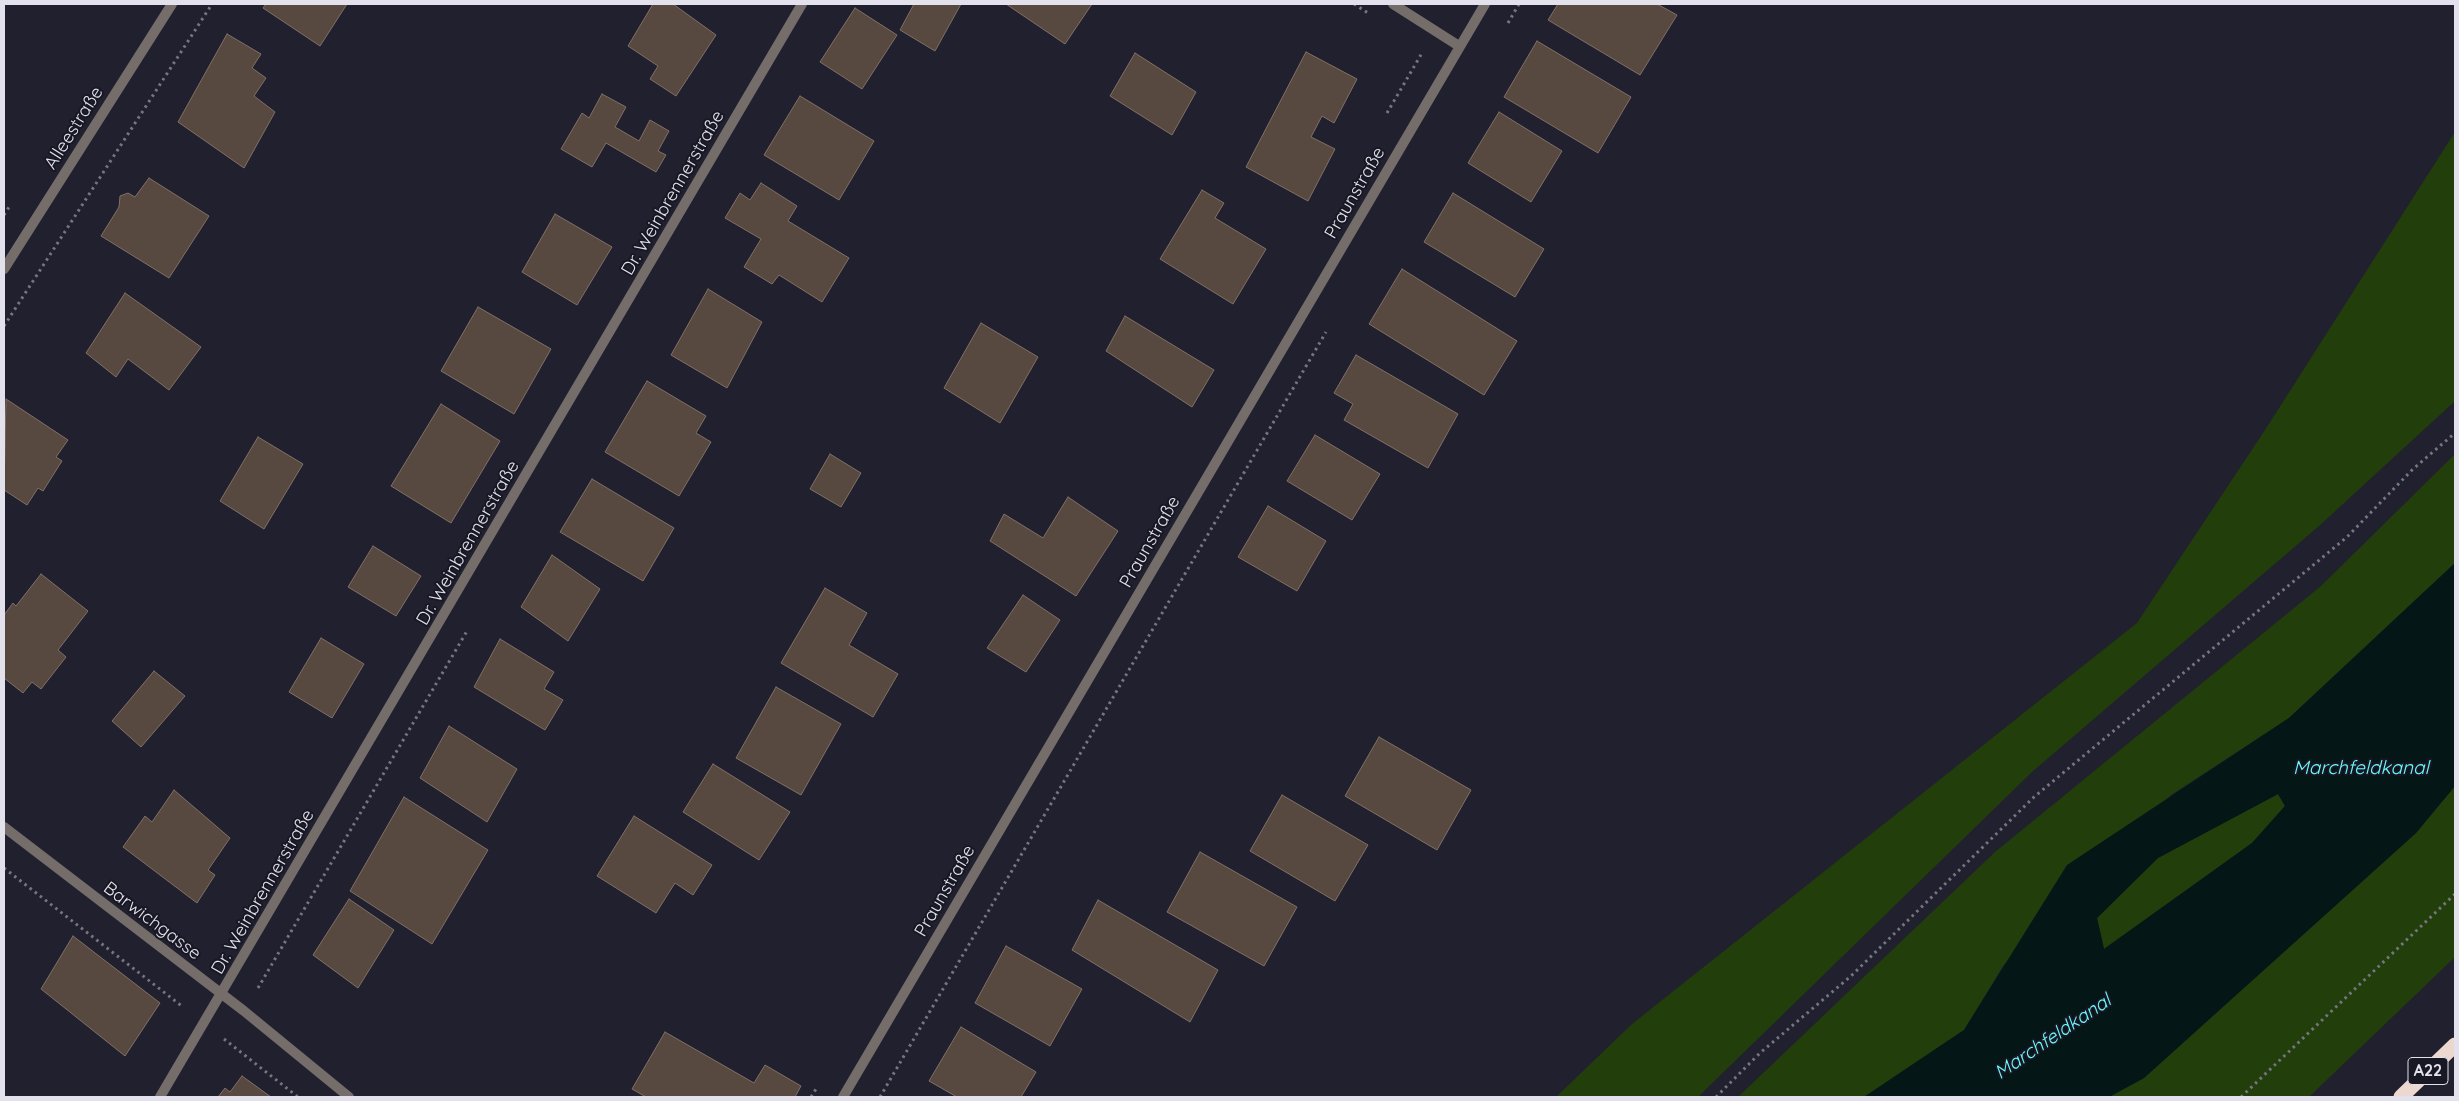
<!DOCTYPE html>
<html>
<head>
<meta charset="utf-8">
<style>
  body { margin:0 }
  #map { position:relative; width:2459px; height:1101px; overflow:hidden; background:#21202e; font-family:Quicksand,sans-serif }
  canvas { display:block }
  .frame { position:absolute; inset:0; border:5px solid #e3e2ec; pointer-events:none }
</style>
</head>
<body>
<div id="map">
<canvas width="2459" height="1101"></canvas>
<div class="frame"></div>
</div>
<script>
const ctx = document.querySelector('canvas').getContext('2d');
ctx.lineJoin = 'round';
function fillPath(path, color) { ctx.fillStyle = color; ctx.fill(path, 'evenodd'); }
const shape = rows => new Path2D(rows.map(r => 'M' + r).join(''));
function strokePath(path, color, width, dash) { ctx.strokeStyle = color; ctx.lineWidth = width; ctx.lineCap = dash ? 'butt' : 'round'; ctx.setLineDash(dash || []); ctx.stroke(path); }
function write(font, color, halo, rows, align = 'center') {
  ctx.font = font + ' Quicksand,sans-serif'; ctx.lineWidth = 4; ctx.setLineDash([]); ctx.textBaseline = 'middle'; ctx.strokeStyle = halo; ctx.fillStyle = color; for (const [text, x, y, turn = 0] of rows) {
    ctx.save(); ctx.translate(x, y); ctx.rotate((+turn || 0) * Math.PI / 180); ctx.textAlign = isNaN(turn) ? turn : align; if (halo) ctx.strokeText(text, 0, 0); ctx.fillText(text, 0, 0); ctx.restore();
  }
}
fillPath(shape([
  [2455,132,2455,401,2319,526,2032,772,1698,1097,1556,1097,1632,1024,2137,623,2265,430],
  [2455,454,2455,563,2289,718,2171,795,2003,966,1964,1030,1864,1097,1738,1097,1995,852,2321,586],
  [2455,786,2455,957,2309,1097,2109,1097,2144,1078,2416,833],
  [2278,794,2285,806,2252,843,2104,949,2097,918,2158,858]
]), '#223e0b');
fillPath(shape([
  [2455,563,2455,786,2416,833,2144,1078,2109,1097,1864,1097,1964,1030,2067,865,2289,718],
  [2278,794,2285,806,2252,843,2104,949,2097,918,2158,858]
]), '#041616');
const building = shape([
  [266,4,347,4,320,46,263,8,266,4],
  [653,4,673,4,716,35,676,96,650,79,658,66,628,46,653,4],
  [914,4,961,4,935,51,900,30,914,4],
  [1006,4,1092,4,1065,44,1006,4],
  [1558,4,1657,4,1677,15,1640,75,1548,20,1558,4],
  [855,8,897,35,862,89,820,62,855,8],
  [227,34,261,54,252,68,266,78,254,96,275,112,244,168,178,122,227,34],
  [1537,41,1631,97,1598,153,1504,97,1537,41],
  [1306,52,1357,79,1334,123,1322,116,1311,137,1335,149,1308,201,1246,167,1306,52],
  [1135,53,1196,92,1172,135,1110,96,1135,53],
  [602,94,626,107,615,127,639,141,650,120,669,131,658,151,666,155,656,172,606,143,592,167,561,149,582,113,589,118,602,94],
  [800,96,874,141,839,200,764,155,800,96],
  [1499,112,1562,151,1531,202,1468,163,1499,112],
  [149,178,209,216,169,278,101,236,119,207,120,196,128,193,135,197,149,178],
  [761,183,797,206,788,221,849,258,822,302,779,275,772,284,744,267,761,239,725,218,740,193,750,200,761,183],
  [1202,190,1224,203,1215,218,1266,249,1233,304,1160,259,1202,190],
  [1453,193,1544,249,1515,297,1424,242,1453,193],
  [555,214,612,247,577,305,522,272,555,214],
  [1402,269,1517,341,1484,395,1369,324,1402,269],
  [708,289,762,322,727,388,671,355,708,289],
  [125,293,201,347,169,390,128,359,116,377,86,353,125,293],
  [478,307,551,349,514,414,441,371,478,307],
  [1125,316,1214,370,1192,407,1106,351,1125,316],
  [981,323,1038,357,1000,423,944,388,981,323],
  [1356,355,1458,414,1428,468,1344,420,1353,404,1334,393,1356,355],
  [647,381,706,416,696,433,711,442,679,496,605,452,647,381],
  [6,399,68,440,56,457,62,461,43,491,38,488,27,505,4,490,6,399],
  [441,404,500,441,451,523,391,486,441,404],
  [1315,435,1380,474,1352,520,1287,481,1315,435],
  [258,437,303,464,264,529,220,501,258,437],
  [830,454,861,473,841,507,810,489,830,454],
  [592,479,674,528,643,581,560,532,592,479],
  [1068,497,1118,531,1076,596,990,541,1004,514,1043,538,1068,497],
  [1268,506,1326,541,1297,591,1238,557,1268,506],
  [373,546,421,576,396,616,348,587,373,546],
  [552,555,600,589,568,641,521,607,552,555],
  [41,574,88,611,58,650,66,657,41,689,32,682,23,693,4,678,4,615,13,603,16,606,41,574],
  [825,588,867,613,849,645,898,674,873,717,781,663,825,588],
  [1023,595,1060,620,1026,672,987,648,1023,595],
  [321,638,364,664,332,718,289,692,321,638],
  [500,639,554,672,544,689,563,700,545,730,474,687,500,639],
  [154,671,185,696,141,747,112,721,154,671],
  [776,687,841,724,801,795,736,758,776,687],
  [449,726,517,769,487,822,420,778,449,726],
  [1379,737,1471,790,1437,850,1345,796,1379,737],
  [713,764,790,812,759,860,683,812,713,764],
  [174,790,230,838,208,870,215,875,197,903,123,847,145,816,152,822,174,790],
  [1282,795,1368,845,1335,901,1250,851,1282,795],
  [404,797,488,850,432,944,350,891,404,797],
  [634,816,712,865,693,895,675,883,656,913,597,876,634,816],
  [1200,852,1297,907,1264,966,1167,912,1200,852],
  [349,899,394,930,358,988,313,955,349,899],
  [1098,900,1218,970,1190,1022,1072,950,1098,900],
  [73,936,160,1003,125,1056,41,989,73,936],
  [1006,946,1082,989,1050,1046,975,1003,1006,946],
  [961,1027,1036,1072,1021,1097,957,1097,929,1081,961,1027],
  [665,1032,754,1083,765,1065,801,1086,795,1097,646,1097,632,1089,665,1032],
  [242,1076,271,1097,218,1097,225,1088,230,1092,242,1076]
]);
fillPath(building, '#584940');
strokePath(building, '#817066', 1);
strokePath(shape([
  [1354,4,1368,13],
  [1508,23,1519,4],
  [1387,113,1422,53],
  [4,215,11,204],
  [4,326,212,4],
  [4,868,183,1007],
  [258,988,467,631],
  [224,1039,298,1097],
  [811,1097,816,1089],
  [880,1097,1326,332],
  [1716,1097,1760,1053,1851,976,2034,797,2347,537,2413,469,2455,433],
  [2241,1097,2455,894]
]), '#767581', 3, [2.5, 4]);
strokePath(shape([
  [1393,4,1459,46],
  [4,269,172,4],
  [4,827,244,1011,349,1097],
  [160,1097,802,4],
  [843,1097,1485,4]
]), '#756d6a', 10);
strokePath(shape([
  [2401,1097,2455,1045]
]), '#ecd8cf', 15);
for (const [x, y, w] of [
  [2428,1071,40]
]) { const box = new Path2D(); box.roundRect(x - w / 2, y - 13.5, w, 27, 4); ctx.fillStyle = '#181724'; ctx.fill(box); strokePath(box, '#e3e2ec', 1); }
write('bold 16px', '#e3e2ec', null, [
  ["A22",2428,1071]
]);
write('18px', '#e3e2ec', '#181724', [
  ["Alleestraße",74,128,-58],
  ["Dr. Weinbrennerstraße",673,193,-60],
  ["Praunstraße",1355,193,-60],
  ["Praunstraße",1150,542,-60],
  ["Dr. Weinbrennerstraße",468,543,-60],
  ["Praunstraße",945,891,-60],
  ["Dr. Weinbrennerstraße",263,892,-60],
  ["Barwichgasse",152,921,37]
]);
write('italic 19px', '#6afbfd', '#181724', [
  ["Marchfeldkanal",2361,768],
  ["Marchfeldkanal",2053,1037,-34]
]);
</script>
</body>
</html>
